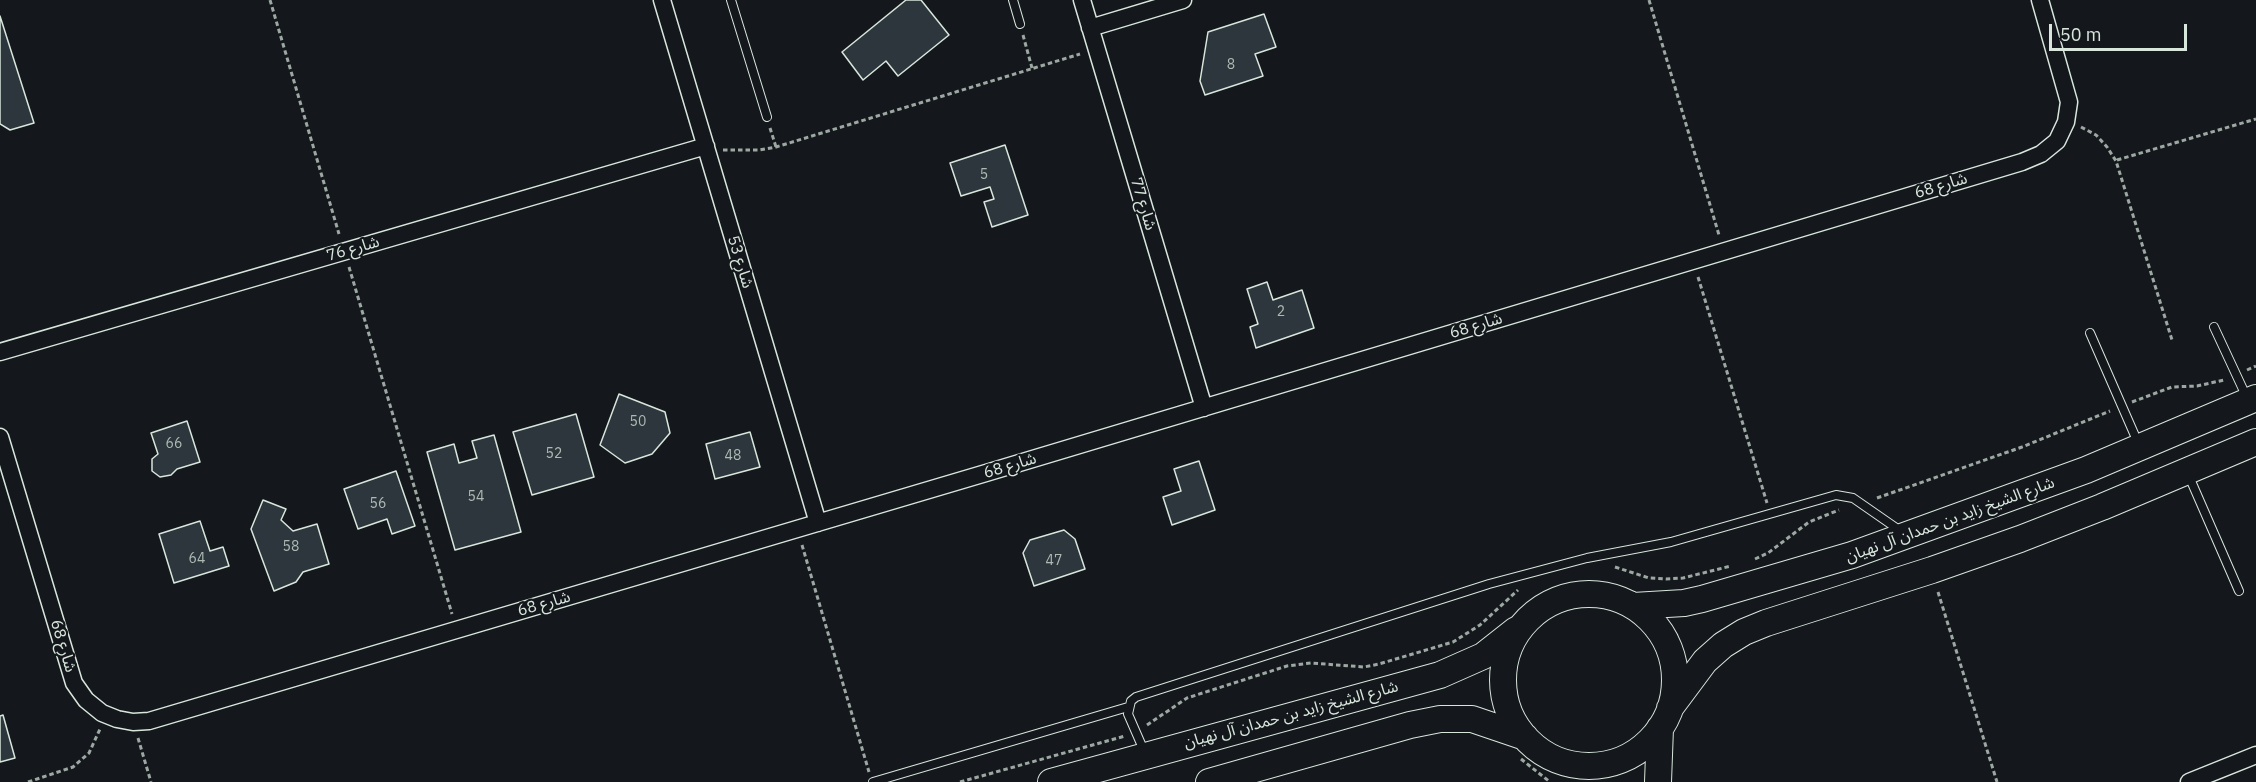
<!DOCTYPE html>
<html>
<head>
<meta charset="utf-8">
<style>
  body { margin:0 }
  #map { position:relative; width:2256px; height:782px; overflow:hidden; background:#14181c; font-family:"IBM Plex Sans",sans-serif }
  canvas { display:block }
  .scale { position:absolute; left:2049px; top:24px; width:138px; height:27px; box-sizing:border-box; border:3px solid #d8e6dc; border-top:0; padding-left:8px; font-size:18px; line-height:21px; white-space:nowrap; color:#d8e6dc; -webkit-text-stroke:4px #14181c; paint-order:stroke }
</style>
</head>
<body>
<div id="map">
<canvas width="2256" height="782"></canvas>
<div class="scale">50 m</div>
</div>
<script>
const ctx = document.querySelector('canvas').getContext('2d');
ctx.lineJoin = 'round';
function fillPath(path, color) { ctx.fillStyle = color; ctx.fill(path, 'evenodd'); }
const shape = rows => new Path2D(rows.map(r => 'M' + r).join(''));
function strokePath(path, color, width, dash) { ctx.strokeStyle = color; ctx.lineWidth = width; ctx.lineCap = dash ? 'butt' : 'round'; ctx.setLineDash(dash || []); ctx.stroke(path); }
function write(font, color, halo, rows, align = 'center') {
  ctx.font = font + ' "IBM Plex Sans","Noto Sans Arabic",sans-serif'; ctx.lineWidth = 4.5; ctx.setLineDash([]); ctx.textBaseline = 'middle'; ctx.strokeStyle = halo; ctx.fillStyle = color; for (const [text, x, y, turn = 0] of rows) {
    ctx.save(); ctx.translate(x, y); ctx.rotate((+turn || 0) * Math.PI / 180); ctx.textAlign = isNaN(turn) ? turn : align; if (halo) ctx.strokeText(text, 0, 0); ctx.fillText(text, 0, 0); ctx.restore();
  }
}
const building = shape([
  [906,0,921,0,949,35,898,76,886,61,863,80,842,52,906,0],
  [1264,14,1276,47,1255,54,1263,76,1205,95,1200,81,1208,32,1264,14],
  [0,16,34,123,10,130,0,124,0,16],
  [1005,145,1028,215,992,227,984,202,994,199,990,187,961,196,950,163,1005,145],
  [1267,282,1273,300,1302,290,1314,328,1256,348,1250,327,1258,324,1247,289,1267,282],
  [619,394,665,412,670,433,652,454,625,463,600,445,619,394],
  [576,414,594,477,532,495,513,432,576,414],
  [187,421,200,462,177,469,171,475,160,477,152,471,152,459,158,454,151,433,187,421],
  [750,432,760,467,715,479,706,444,750,432],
  [494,435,521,532,455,550,427,452,454,444,459,463,477,458,472,441,494,435],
  [1199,461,1215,510,1172,525,1163,497,1181,491,1174,469,1199,461],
  [396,471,415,526,392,534,387,519,358,529,344,489,396,471],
  [263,500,286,509,281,520,293,531,317,524,329,564,303,572,296,582,274,591,251,529,263,500],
  [200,521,210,551,223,547,229,566,174,583,159,534,200,521],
  [1064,530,1075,539,1085,569,1034,586,1023,553,1030,540,1064,530],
  [3,715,15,758,0,762,0,716,3,715]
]);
fillPath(building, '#2c363c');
strokePath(building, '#d8e6dc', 1.5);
const service = shape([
  [731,0,767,117],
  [1013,0,1020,24],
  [2214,327,2248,400],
  [2090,333,2139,445],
  [2188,474,2239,591],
  [1145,753,1128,714,1131,701,1136,697,1489,584,1587,558,1671,542,1836,495,1853,498,1902,532],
  [873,782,1128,707]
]);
const minor = shape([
  [662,0,818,523],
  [1082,0,1204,408],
  [1090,28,1183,0],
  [0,352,706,146],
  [0,437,74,683,86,700,102,713,117,719,133,722,149,721,986,473,2022,162,2041,154,2057,141,2066,122,2069,102,2040,0],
  [2189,782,2256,755]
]);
const primary = shape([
  '1503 680a86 86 0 1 1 172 0a86 86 0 1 1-172 0Z',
  [1633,606,1684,603,1702,599,1852,555,2086,470,2256,398],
  [1670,708,1705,661,1723,645,1744,632,1766,623,1932,570,2020,539,2102,507,2256,442],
  [1051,782,1440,675,1483,656,1516,630],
  [1209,782,1410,725,1440,719,1472,719,1525,737],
  [1658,782,1660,728]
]);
strokePath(service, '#d8e6dc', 10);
strokePath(minor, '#d8e6dc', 19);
strokePath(primary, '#d8e6dc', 28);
strokePath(shape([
  [270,0,339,234],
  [1649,0,1719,235],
  [1023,35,1032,68],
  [2081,127,2096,135,2107,147,2116,161,2172,340],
  [770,128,776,147],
  [723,150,759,150,776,147,1080,54],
  [2117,160,2256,119],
  [349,267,452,614],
  [1698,277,1767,503],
  [2247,370,2256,366],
  [2132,402,2172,387,2197,386,2224,380],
  [1877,498,2022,447,2110,411],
  [802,545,869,772],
  [1755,559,1768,553,1809,522,1839,510],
  [1615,567,1649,578,1666,579,1683,578,1731,566],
  [1938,592,1997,782],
  [1147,725,1187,698,1287,666,1311,663,1364,667,1379,664,1453,642,1480,625,1518,590],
  [138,738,151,782],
  [1521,759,1550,782],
  [28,782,73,767,89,753,100,729],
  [960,782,1125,736]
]), '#9da8a2', 3, [4.5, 3]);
strokePath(service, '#14181c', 8);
strokePath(minor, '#14181c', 16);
strokePath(primary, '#14181c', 26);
write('14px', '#adbab4', null, [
  ["8",1231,65],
  ["5",984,175],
  ["2",1281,312],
  ["50",638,422],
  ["66",174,444],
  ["52",554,454],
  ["48",733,456],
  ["54",476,497],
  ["56",378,504],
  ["58",291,547],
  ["64",197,559],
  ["47",1054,561]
]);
write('16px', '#d8e6dc', '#14181c', [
  ["شارع 68",1941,186,-17],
  ["شارع 77",1143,204,73],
  ["شارع 76",353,249,-16],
  ["شارع 53",740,262,73],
  ["شارع 68",1476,326,-17],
  ["شارع 68",1010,466,-17],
  ["شارع الشيخ زايد بن حمدان آل نهيان",1950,520,-20],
  ["شارع 68",544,604,-16],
  ["شارع 68",63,646,73],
  ["شارع الشيخ زايد بن حمدان آل نهيان",1291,715,-15]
]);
</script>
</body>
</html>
